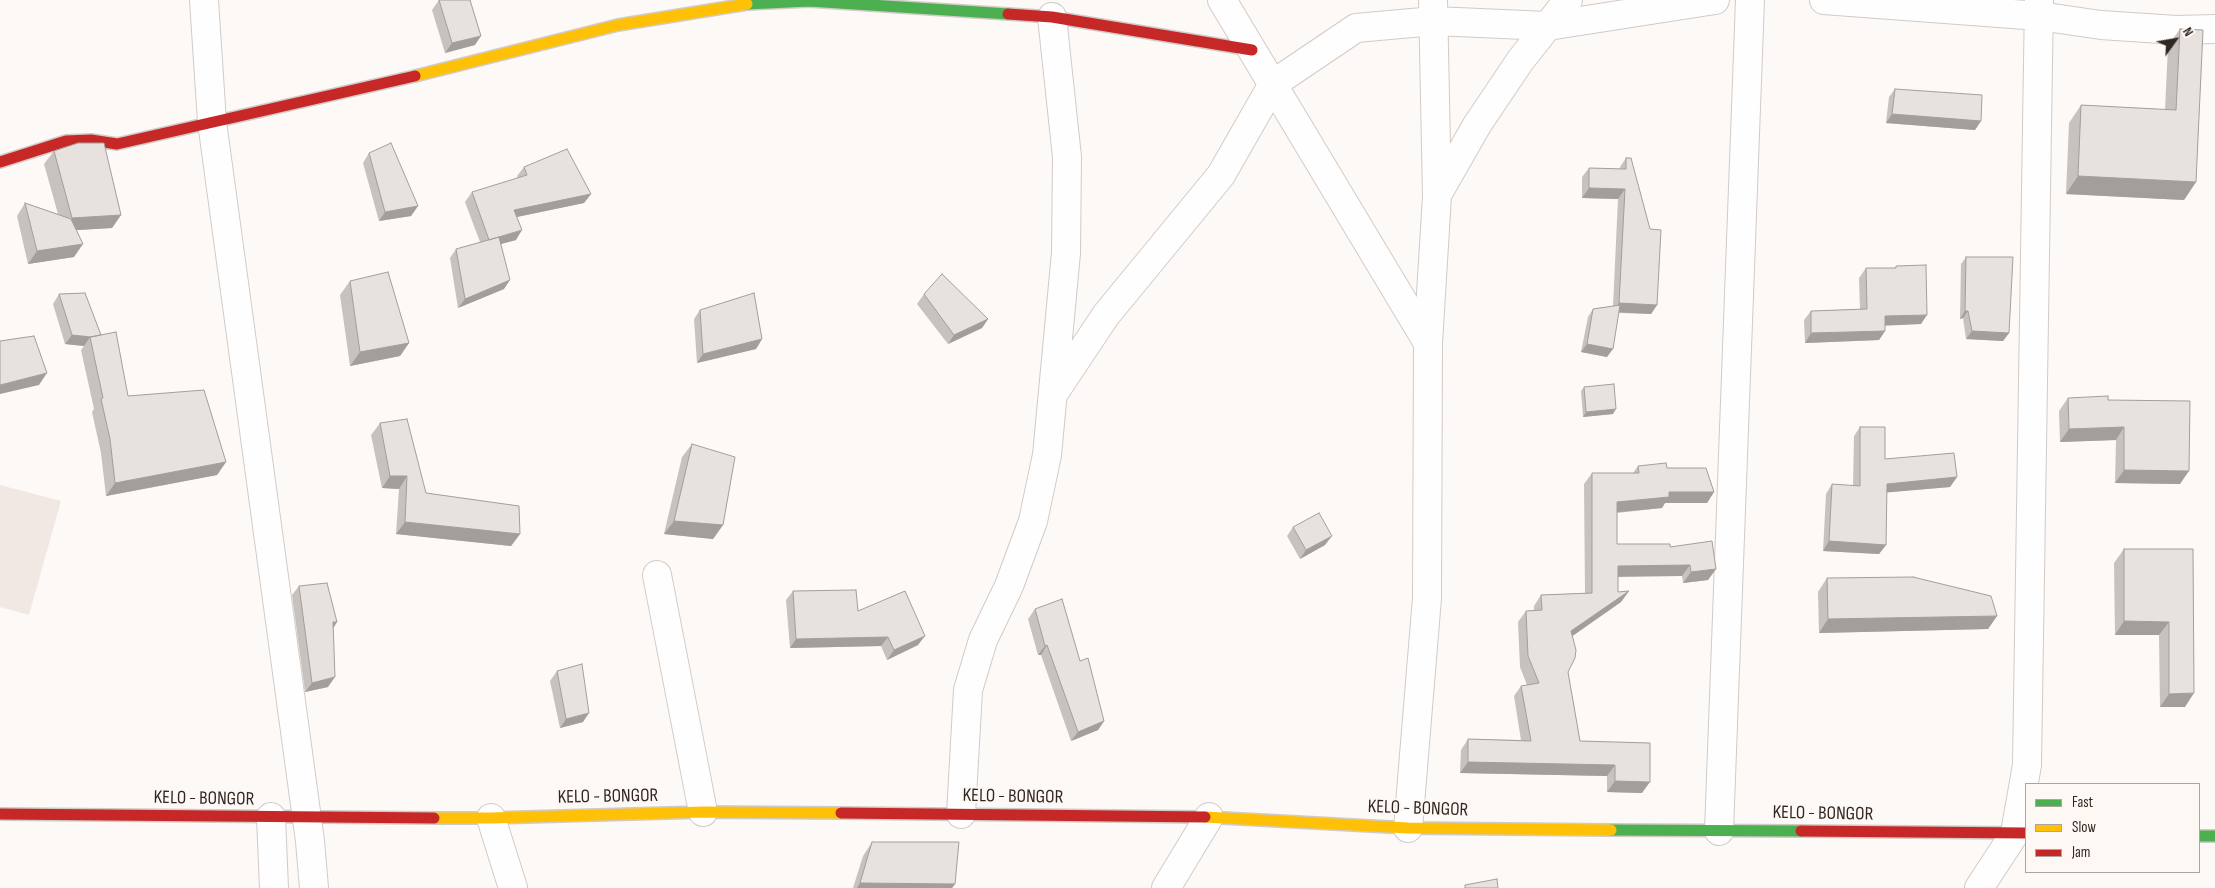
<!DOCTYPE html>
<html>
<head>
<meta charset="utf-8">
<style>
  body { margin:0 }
  #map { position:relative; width:2215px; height:888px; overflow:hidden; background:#fcf9f7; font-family:"Sofia Sans Condensed",sans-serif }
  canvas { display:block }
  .legend { position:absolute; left:2025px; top:783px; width:175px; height:90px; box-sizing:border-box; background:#fef8f5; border:1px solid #aca4a1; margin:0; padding:6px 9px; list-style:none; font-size:15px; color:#312722 }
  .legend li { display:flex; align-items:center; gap:10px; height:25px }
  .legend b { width:25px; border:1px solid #aca4a1 }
  .north { position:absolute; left:2150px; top:15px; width:50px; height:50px; -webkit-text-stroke:4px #fef8f5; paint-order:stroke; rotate:58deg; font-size:14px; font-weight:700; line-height:20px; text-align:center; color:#312722 }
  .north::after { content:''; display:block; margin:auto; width:18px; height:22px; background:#312722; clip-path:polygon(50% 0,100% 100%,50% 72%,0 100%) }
</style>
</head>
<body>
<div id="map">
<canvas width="2215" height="888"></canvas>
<ul class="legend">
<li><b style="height:6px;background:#4caf50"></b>Fast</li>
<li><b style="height:6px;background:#ffc107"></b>Slow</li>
<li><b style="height:6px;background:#c62828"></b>Jam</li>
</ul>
<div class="north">N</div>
</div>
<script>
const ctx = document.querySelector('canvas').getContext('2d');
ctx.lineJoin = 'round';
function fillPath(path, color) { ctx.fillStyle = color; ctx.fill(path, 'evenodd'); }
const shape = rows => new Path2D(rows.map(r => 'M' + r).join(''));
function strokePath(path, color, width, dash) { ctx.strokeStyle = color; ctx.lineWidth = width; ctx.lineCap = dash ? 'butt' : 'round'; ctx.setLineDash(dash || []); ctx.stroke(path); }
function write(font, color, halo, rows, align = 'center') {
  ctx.font = font + ' "Sofia Sans Condensed",sans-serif'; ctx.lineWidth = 4; ctx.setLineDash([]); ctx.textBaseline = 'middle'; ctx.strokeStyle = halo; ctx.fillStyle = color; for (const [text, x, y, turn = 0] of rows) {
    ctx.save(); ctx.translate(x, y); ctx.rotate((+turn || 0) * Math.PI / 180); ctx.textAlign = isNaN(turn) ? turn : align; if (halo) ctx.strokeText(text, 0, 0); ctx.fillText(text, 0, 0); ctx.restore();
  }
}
fillPath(shape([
  [0,485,61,501,29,615,0,607]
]), '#f1e8e3');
const street = shape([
  [204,0,212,122,310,841,314,888],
  [1222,0,1428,343],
  [1824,0,2039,16,2101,25,2176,30,2215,29],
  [1437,195,1477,125,1520,61,1568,0],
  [1054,393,1106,315,1221,175,1273,84,1356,28,1434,21,1548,26,1715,0],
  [657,575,703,812],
  [961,814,968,690,983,640,1009,586,1033,521,1047,455,1066,253,1067,157,1052,17],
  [271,817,274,888],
  [491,818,513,888],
  [1408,828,1427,598,1428,343,1437,196,1433,0],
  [1719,831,1750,0],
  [1166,888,1209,817],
  [1979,888,2015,833,2027,765,2039,0]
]);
const fast = shape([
  [747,4,809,1,1008,14],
  [1611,830,1801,831],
  [2199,836,2215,836]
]);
const slow = shape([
  [415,76,618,25,747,4],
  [1205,817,1408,828,1611,830],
  [434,818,491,818,703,812,841,813]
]);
const jam = shape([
  [1008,14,1052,17,1252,50],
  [0,162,66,141,91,140,117,144,415,76],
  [841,813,1205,817],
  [0,814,434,818],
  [1801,831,2026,833]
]);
strokePath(street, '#d1cbc7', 30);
strokePath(fast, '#d1cbc7', 14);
strokePath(slow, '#d1cbc7', 14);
strokePath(jam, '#d1cbc7', 14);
strokePath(street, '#fffefe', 28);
strokePath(fast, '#4caf50', 11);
strokePath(slow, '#ffc107', 11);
strokePath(jam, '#c62828', 11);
fillPath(shape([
  [439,0,475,45,445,53,432,10],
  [2180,29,2196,182,2184,200,2066,194,2069,123,2081,105,2165,110,2168,46],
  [1895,89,1981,121,1975,130,1886,123,1889,97],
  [54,151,121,215,112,228,76,230,74,257,28,264,17,216,25,203,58,214,44,164],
  [369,153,418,206,411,216,379,221,363,163],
  [1626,158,1657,305,1651,314,1619,313,1607,357,1581,352,1588,317,1593,309,1613,306,1618,199,1582,198,1582,177,1589,168,1620,169,1620,167],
  [524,167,591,194,584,203,517,217,516,240,501,244,504,289,458,308,450,258,456,249,480,242,465,202,472,192,518,178,517,176],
  [1966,257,2009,333,2003,341,1966,339,1963,318,1960,319,1961,264],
  [1896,266,1921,324,1885,325,1885,331,1879,340,1805,343,1804,320,1811,311,1860,309,1859,278,1866,268,1895,268],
  [350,281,409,343,400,356,350,366,340,295],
  [59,294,101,335,128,396,226,462,217,475,106,496,101,453,92,412,94,409,81,350,84,346,65,344,53,304],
  [924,294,988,319,982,328,948,344,917,304],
  [700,310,762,339,756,349,697,363,694,319],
  [1584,387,1613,414,1583,417,1581,391],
  [2068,398,2108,400,2180,484,2115,483,2116,440,2060,442,2059,411],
  [380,423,426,493,520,534,511,546,396,534,399,489,382,488,371,435],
  [1860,427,1885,459,1957,477,1950,487,1887,492,1886,545,1879,554,1823,551,1826,494,1832,484,1853,486,1854,436],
  [692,444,723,525,713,539,664,534,682,457],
  [1638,466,1667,468,1714,492,1707,503,1665,503,1662,508,1617,513,1617,544,1670,547,1716,569,1708,580,1683,583,1682,576,1618,576,1618,592,1629,591,1621,602,1572,636,1568,672,1580,741,1650,743,1642,793,1607,792,1607,776,1460,773,1461,750,1468,739,1521,740,1514,696,1521,686,1527,685,1520,667,1518,622,1526,611,1534,610,1534,606,1541,595,1585,593,1584,484,1592,473,1633,473],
  [1293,527,1325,545,1300,559,1287,536],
  [2124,549,2193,549,2185,707,2160,707,2159,635,2115,635,2114,563],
  [1827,578,1997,616,1988,629,1819,633,1818,592],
  [299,586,333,628,328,687,305,692,292,595],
  [793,591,858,611,918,645,887,660,881,646,790,648,786,600],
  [1035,609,1080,661,1104,721,1098,730,1071,741,1041,655,1038,655,1028,619],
  [557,671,583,722,560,728,550,681],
  [872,842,955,884,952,888,853,888,863,856]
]), '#c7c2be');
fillPath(shape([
  [481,36,475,45,445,53,452,43],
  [1892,114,1981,121,1975,130,1886,123],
  [2078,176,2196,182,2184,200,2066,194],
  [1589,188,1625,189,1618,199,1582,198],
  [591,194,584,203,507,219,514,210],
  [418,206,411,216,379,221,385,212],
  [121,215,112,228,62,231,72,218],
  [522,230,516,240,482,249,489,240],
  [83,244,74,257,28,264,37,251],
  [510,280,504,289,458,308,465,299],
  [1619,303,1657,305,1651,314,1612,312],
  [1965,311,1968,311,1963,318,1960,319],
  [1927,315,1921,324,1878,326,1885,316],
  [988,319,982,328,948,344,954,335],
  [1885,331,1879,340,1805,343,1811,333],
  [1972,331,2009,333,2003,341,1966,339],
  [72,335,102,338,90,337,84,346,65,344],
  [762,339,756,349,697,363,703,354],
  [409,343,400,356,350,366,360,352],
  [1587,344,1613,349,1607,357,1581,352],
  [47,373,39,385,0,394,0,385],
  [1616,409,1613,414,1583,417,1586,412],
  [2124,427,2116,440,2060,442,2069,429],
  [226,462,217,475,106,496,115,483],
  [2124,470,2189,471,2180,484,2115,483],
  [390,476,407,476,399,489,382,488],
  [1957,477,1950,487,1881,493,1887,484],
  [1669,492,1714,492,1707,503,1665,503,1662,508,1609,513,1617,502],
  [674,521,723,525,713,539,664,534],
  [405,522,520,534,511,546,396,534],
  [1332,536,1325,545,1300,559,1306,550],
  [1829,541,1886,545,1879,554,1823,551],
  [1690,565,1682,576,1610,577,1618,566],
  [1716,569,1708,580,1683,583,1691,572],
  [1629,591,1621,602,1564,642,1571,631],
  [1997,616,1988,629,1819,633,1828,619],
  [2124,621,2169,622,2159,635,2115,635],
  [333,622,337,622,331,632],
  [925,636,918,645,887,660,894,650],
  [888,637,881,646,790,648,796,639],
  [1047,645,1041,655,1038,655,1045,646],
  [335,677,328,687,305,692,312,683],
  [2194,693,2185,707,2160,707,2169,694],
  [589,713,583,722,560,728,566,719],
  [1104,721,1098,730,1071,741,1078,732],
  [1468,762,1615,765,1607,776,1460,773],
  [1615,781,1650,782,1642,793,1607,792],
  [860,883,955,884,952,888,857,888]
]), '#a29e9b');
const building = shape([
  [439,0,470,0,481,36,452,43,439,0],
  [2180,29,2203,30,2196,182,2078,176,2081,105,2176,110,2180,29],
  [1895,89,1982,95,1981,121,1892,114,1895,89],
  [78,143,104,143,121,215,72,218,54,151,78,143],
  [391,143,418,206,385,212,369,153,391,143],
  [567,149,591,194,514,210,522,230,489,240,472,192,527,175,524,167,567,149],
  [1626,158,1631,158,1650,229,1661,230,1657,305,1619,303,1625,189,1589,188,1589,168,1626,169,1626,158],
  [25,203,71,219,83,244,37,251,25,203],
  [499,237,510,280,465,299,456,249,499,237],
  [1966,257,2013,257,2009,333,1972,331,1968,311,1965,311,1966,257],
  [1926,265,1927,315,1885,316,1885,331,1811,333,1811,311,1867,309,1866,268,1896,268,1896,266,1926,265],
  [388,272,409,343,360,352,350,281,388,272],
  [942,274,988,319,954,335,924,294,942,274],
  [85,293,101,335,91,337,72,335,59,294,85,293],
  [754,293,762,339,703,354,700,310,754,293],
  [1620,305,1613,349,1587,344,1593,309,1620,305],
  [116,332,128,396,204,390,226,462,115,483,110,439,101,399,103,398,90,337,116,332],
  [34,336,47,373,0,385,0,341,34,336],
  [1614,384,1616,409,1586,412,1584,387,1614,384],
  [2108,396,2108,400,2190,401,2189,471,2124,470,2124,427,2069,429,2068,398,2108,396],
  [407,419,426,493,519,506,520,534,405,522,407,476,390,476,380,423,407,419],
  [1860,427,1885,427,1885,459,1954,453,1957,477,1887,484,1886,545,1829,541,1832,484,1860,486,1860,427],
  [692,444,735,457,723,525,674,521,692,444],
  [1666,463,1667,468,1706,468,1714,492,1669,492,1669,497,1617,502,1617,544,1670,544,1670,547,1712,541,1716,569,1691,572,1690,565,1618,566,1618,592,1629,591,1571,631,1576,650,1575,658,1568,672,1580,741,1650,743,1650,782,1615,781,1615,765,1468,762,1468,739,1531,741,1521,686,1539,683,1528,656,1526,611,1542,610,1541,595,1592,593,1592,473,1639,473,1638,466,1666,463],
  [1319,513,1332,536,1306,550,1293,527,1319,513],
  [2124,549,2193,549,2194,693,2169,694,2169,622,2124,621,2124,549],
  [1913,577,1991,596,1997,616,1828,619,1827,578,1913,577],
  [327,583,337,622,333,622,335,677,312,683,299,586,327,583],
  [856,590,858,611,905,591,925,636,894,650,888,637,796,639,793,591,856,590],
  [1062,599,1080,661,1088,658,1104,721,1078,732,1047,645,1045,646,1035,609,1062,599],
  [582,664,589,713,566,719,557,671,582,664],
  [872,842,959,842,955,884,860,883,872,842],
  [1497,879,1498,888,1465,888,1465,885,1497,879]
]);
fillPath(building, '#e7e2dd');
strokePath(building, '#a29e9b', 1);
write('19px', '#312722', '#fef8f5', [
  ["KELO - BONGOR",608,797,-1],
  ["KELO - BONGOR",1013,797,1],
  ["KELO - BONGOR",204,799,1],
  ["KELO - BONGOR",1418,809,2],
  ["KELO - BONGOR",1823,814,1]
]);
</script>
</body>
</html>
